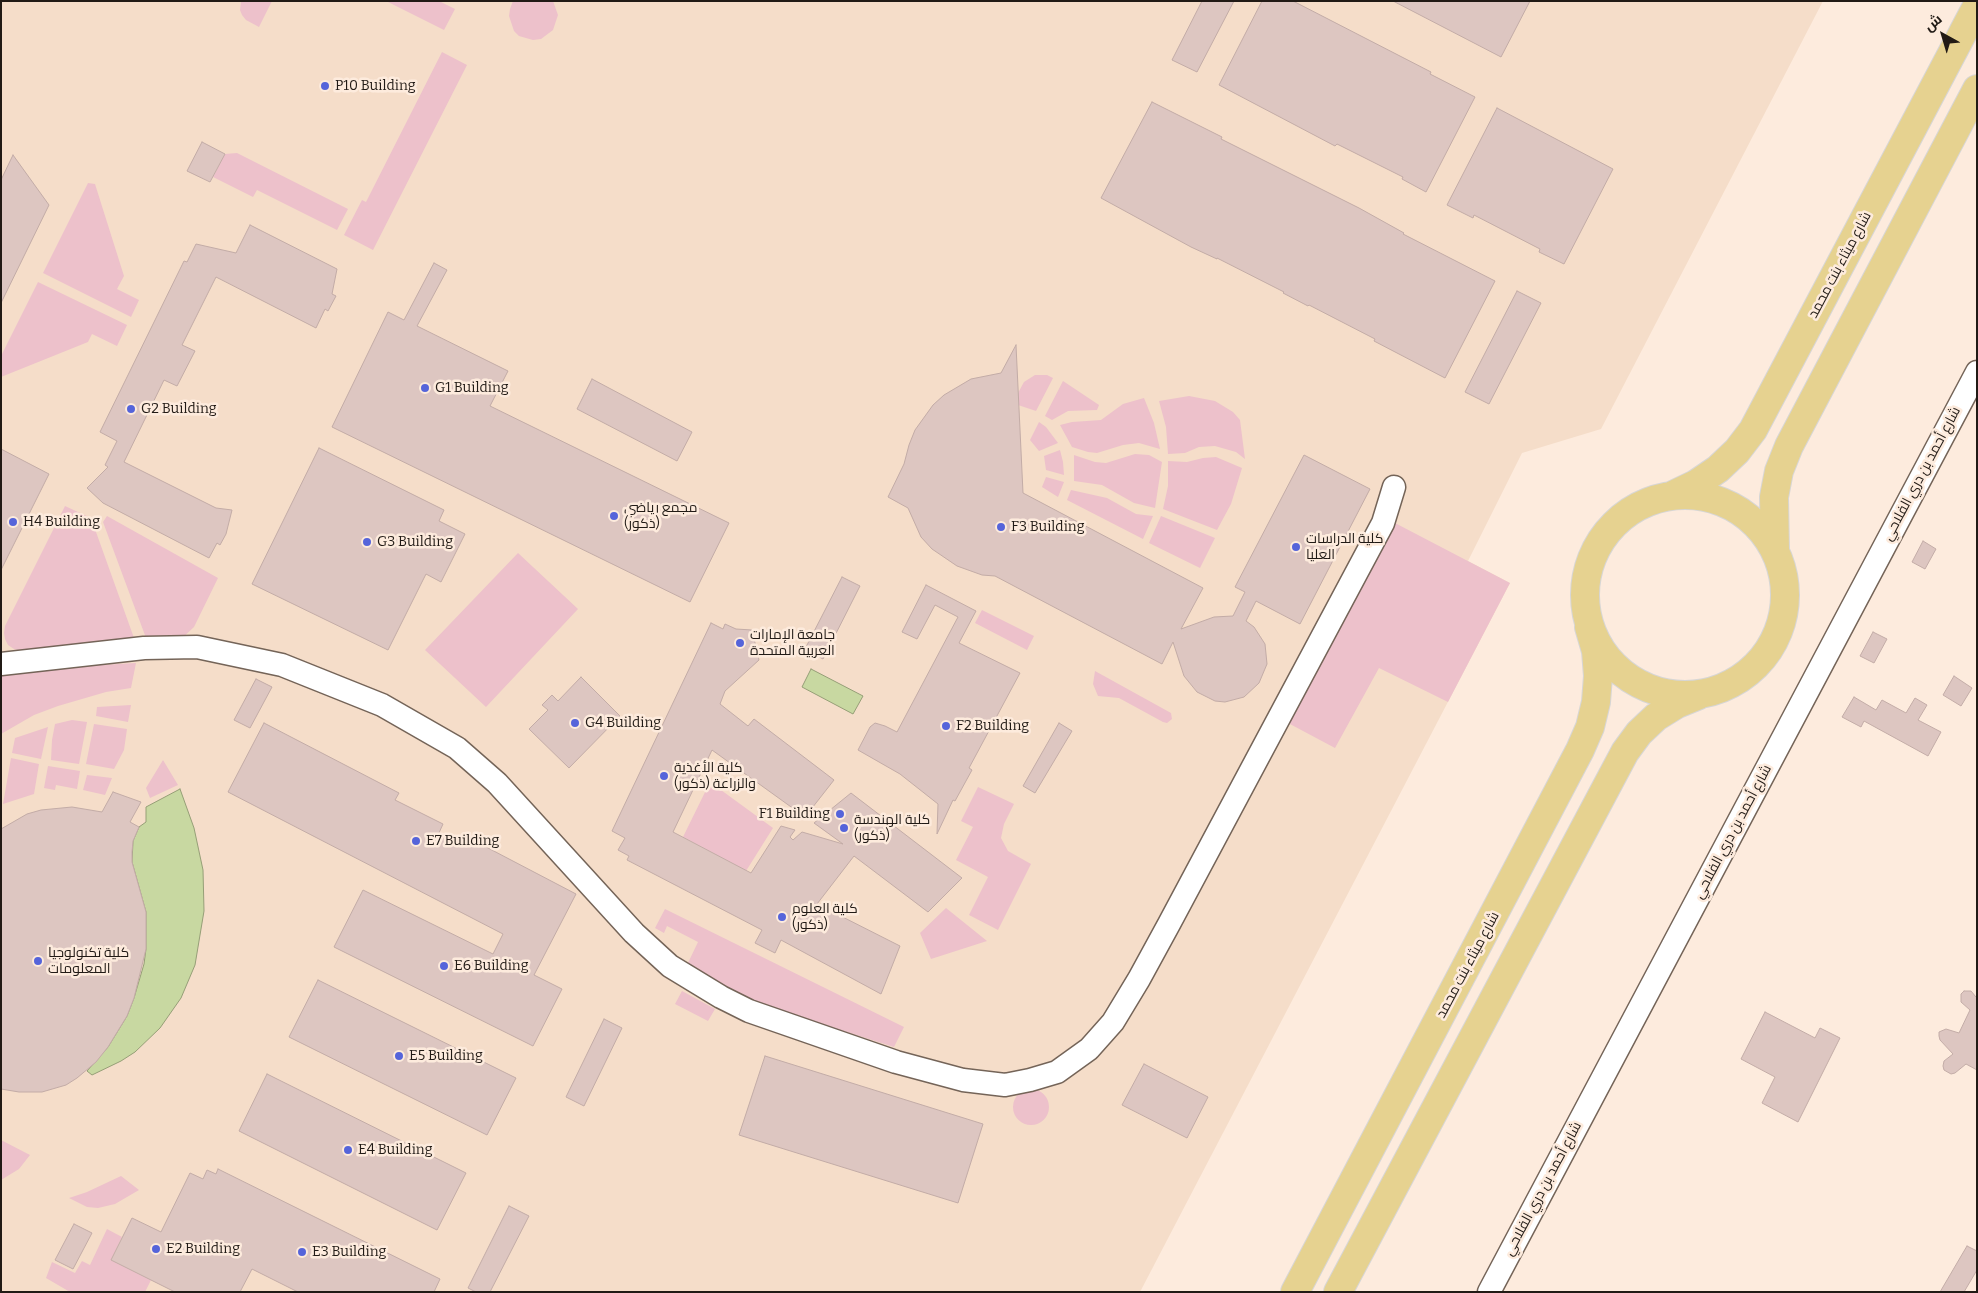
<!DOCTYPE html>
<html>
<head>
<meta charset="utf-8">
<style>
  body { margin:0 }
  #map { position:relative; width:1978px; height:1293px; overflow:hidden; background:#fdebdd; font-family:Bitter,Cairo,serif }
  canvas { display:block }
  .frame { position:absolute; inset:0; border:2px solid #211a15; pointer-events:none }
  .north { position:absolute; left:1918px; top:10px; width:50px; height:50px; -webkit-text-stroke:4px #fdebdd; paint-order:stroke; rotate:321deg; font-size:14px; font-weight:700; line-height:20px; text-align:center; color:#211a15 }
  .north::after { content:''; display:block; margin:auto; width:18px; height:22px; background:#211a15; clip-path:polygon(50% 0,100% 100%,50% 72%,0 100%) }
</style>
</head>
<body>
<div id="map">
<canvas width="1978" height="1293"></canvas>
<div class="frame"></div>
<div class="north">ش</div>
</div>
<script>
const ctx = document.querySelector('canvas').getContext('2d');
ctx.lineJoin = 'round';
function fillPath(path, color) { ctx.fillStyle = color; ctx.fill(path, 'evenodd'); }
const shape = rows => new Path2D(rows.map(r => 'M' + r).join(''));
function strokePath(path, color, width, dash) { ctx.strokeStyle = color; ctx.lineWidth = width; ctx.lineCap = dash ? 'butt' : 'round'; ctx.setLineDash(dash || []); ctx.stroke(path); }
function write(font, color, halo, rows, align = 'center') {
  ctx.font = font + ' Bitter,Cairo,serif'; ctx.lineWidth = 5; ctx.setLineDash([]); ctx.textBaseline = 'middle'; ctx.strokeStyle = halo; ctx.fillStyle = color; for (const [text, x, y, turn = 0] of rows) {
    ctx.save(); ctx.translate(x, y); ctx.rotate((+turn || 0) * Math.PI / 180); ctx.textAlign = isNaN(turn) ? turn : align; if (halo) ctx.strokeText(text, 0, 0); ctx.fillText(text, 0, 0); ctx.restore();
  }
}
fillPath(shape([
  [1,1,1823,1,1601,429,1522,453,1468,561,1510,583,1140,1292,1,1292]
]), '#f5ddc9');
fillPath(shape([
  [241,1,272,1,259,27,246,20,242,15,240,10],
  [386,1,439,1,455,9,444,30],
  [513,1,553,1,558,15,553,30,541,39,533,40,519,36,514,31,509,16,510,9],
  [442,52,467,65,373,250,344,235,362,200,366,202],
  [237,153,348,209,337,230,257,190,253,197,213,177,225,154],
  [88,183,95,184,124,276,117,289,139,300,131,317,43,273],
  [38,282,127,325,117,346,92,334,88,342,1,377,1,356],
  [1035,375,1047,375,1053,378,1036,411,1018,405,1018,393,1024,382],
  [1063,381,1099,405,1097,410,1068,411,1052,420,1045,416],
  [1189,396,1215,401,1233,412,1240,420,1245,459,1236,452,1215,446,1199,447,1185,453,1168,454,1166,427,1159,401],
  [1144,398,1154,423,1160,449,1139,443,1123,445,1097,453,1088,452,1072,447,1060,425,1072,422,1101,420,1123,404],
  [1039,422,1046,427,1058,443,1039,451,1030,440],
  [1060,450,1063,462,1064,475,1046,470,1044,456],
  [1135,454,1149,455,1162,462,1155,508,1134,503,1102,485,1074,481,1074,455,1095,462,1106,463],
  [1216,457,1242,468,1231,504,1217,530,1163,509,1168,486,1168,461,1187,462,1203,458],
  [1046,477,1064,482,1058,497,1042,487],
  [1071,490,1107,498,1136,514,1153,516,1143,539,1067,500],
  [65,506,91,518,134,638,21,651,14,649,8,645,5,639,4,633,5,626],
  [107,516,218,578,194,627,180,640,146,638,103,522],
  [1161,516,1215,538,1200,568,1149,543],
  [1395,523,1510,583,1448,702,1379,668,1335,748,1288,723],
  [518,553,578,609,486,707,425,650],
  [982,610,1034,636,1027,650,975,623],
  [136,663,131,688,106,692,58,706,34,715,1,734,1,676,66,667],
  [1095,671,1171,713,1172,719,1167,723,1163,722,1119,698,1098,696,1093,684],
  [131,705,128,722,96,716,97,707],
  [72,720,87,722,79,764,51,760,52,740,55,724],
  [94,724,127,729,124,750,114,769,86,764],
  [48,727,41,759,12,753,15,738],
  [11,758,39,764,34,794,3,804],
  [163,760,178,785,150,798,146,788],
  [48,766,80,771,77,789,56,785,55,790,44,788],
  [87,775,112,778,105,795,83,790],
  [710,782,773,828,746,871,683,837],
  [978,787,1014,804,1004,824,1001,838,1008,851,1031,864,998,930,969,915,988,877,956,860,973,827,961,821],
  [946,908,987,941,931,959,920,933],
  [665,909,904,1027,894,1047,749,1001,687,965,698,942,667,926,664,933,655,928],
  [682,991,715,1009,708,1021,675,1004],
  '1013 1107a18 18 0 1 1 36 0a18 18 0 1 1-36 0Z',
  [1,1140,30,1155,19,1169,1,1180],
  [121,1176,139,1190,115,1204,98,1208,87,1207,69,1198,87,1192],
  [107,1229,122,1237,111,1260,151,1280,145,1292,70,1292,46,1278,52,1262,75,1273,82,1261,90,1265]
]), '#edc1cb');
const water = shape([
  [811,669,863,696,853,714,802,687,811,669],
  [180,789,194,828,203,870,204,911,195,965,181,998,160,1028,135,1052,121,1061,92,1075,87,1071,108,1047,127,1016,134,998,144,964,146,949,146,912,132,862,133,841,139,827,146,822,146,807,180,789]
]);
fillPath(water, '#c8d8a1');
strokePath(water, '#969f77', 1);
const building = shape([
  [1202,1,1234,1,1197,72,1172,60,1202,1],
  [1262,1,1293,1,1431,72,1430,74,1475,97,1426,192,1402,179,1403,177,1337,144,1335,146,1219,85,1262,1],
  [1393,1,1530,1,1501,57,1393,1],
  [1152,102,1222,137,1221,139,1359,208,1404,233,1403,234,1495,281,1445,378,1374,341,1375,339,1309,305,1308,306,1283,293,1284,292,1217,258,1217,259,1191,247,1101,198,1152,102],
  [1497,108,1613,169,1564,264,1539,252,1540,249,1474,215,1473,218,1447,205,1497,108],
  [202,142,225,154,210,182,187,171,202,142],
  [13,155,49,205,1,303,1,180,13,155],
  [250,225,337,269,332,294,336,296,328,311,325,309,316,328,216,277,182,345,195,351,177,386,164,380,124,462,216,508,232,510,226,534,220,545,217,543,209,558,103,503,87,488,108,467,105,465,117,441,100,432,184,261,187,262,196,244,236,253,250,225],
  [434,263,447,270,417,326,508,371,490,406,729,523,690,602,332,427,388,312,404,320,434,263],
  [1517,291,1541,303,1489,404,1465,392,1517,291],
  [1016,345,1023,493,1203,588,1181,629,1214,617,1233,616,1245,592,1235,587,1304,455,1370,489,1300,624,1256,601,1246,621,1254,627,1265,644,1267,664,1259,683,1244,697,1225,702,1215,701,1197,692,1184,676,1173,642,1162,664,995,576,982,575,957,566,932,549,921,537,908,508,888,497,904,464,909,445,915,430,933,405,944,395,971,379,1001,373,1016,345],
  [592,379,692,432,677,461,577,409,592,379],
  [319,448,444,510,439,521,465,534,441,582,426,574,388,650,252,584,319,448],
  [1,449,49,474,1,570,1,449],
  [1923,541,1936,549,1925,569,1912,562,1923,541],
  [842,577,860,586,823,659,805,649,842,577],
  [926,585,976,611,959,643,1020,673,969,768,972,770,955,801,953,800,937,834,938,804,900,774,858,750,870,727,875,723,885,726,897,732,958,617,935,605,917,639,902,632,926,585],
  [711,623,723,629,725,624,736,629,752,630,759,660,725,691,720,704,748,726,754,719,834,780,805,817,712,750,673,832,751,873,781,826,795,830,790,837,793,840,802,832,843,844,814,823,851,793,962,878,928,912,854,856,817,904,900,946,881,994,781,940,775,953,755,943,762,930,627,860,629,856,618,850,625,838,612,831,711,623],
  [1873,632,1887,639,1874,663,1860,656,1873,632],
  [1954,676,1972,688,1961,706,1943,695,1954,676],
  [581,677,620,716,569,768,529,729,548,710,542,705,552,695,558,701,581,677],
  [256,679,272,687,250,728,234,720,256,679],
  [1854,697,1876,710,1882,700,1906,713,1915,698,1927,705,1918,720,1941,732,1928,756,1864,721,1861,727,1842,717,1854,697],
  [264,723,399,793,395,800,443,824,438,835,462,847,467,837,576,894,534,975,562,989,533,1046,334,947,363,890,493,954,503,934,228,792,264,723],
  [1059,723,1072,731,1035,793,1023,786,1059,723],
  [113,792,141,802,130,822,139,827,133,841,132,852,132,862,146,912,146,949,134,998,127,1016,108,1047,96,1062,77,1078,66,1085,42,1092,19,1092,1,1089,1,829,27,814,41,810,72,807,102,812,113,792],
  [318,980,516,1078,487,1135,289,1037,318,980],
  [1964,991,1971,991,1976,997,1977,995,1977,1070,1966,1064,1955,1073,1951,1074,1944,1070,1943,1066,1944,1061,1953,1054,1940,1040,1939,1036,1939,1032,1946,1029,1959,1033,1970,1010,1961,1002,1961,994,1964,991],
  [1765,1012,1815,1038,1820,1028,1840,1038,1798,1122,1762,1103,1775,1077,1741,1059,1765,1012],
  [604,1019,622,1028,584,1106,566,1097,604,1019],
  [765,1056,983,1124,958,1203,739,1135,765,1056],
  [1144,1064,1208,1097,1187,1138,1122,1105,1144,1064],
  [267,1074,466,1173,437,1230,239,1131,267,1074],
  [218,1169,440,1279,434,1292,298,1292,252,1269,240,1292,175,1292,111,1260,132,1218,161,1232,190,1173,203,1179,207,1170,216,1174,218,1169],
  [509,1206,529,1216,490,1292,476,1292,468,1288,509,1206],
  [74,1224,92,1233,73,1269,55,1260,74,1224],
  [1967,1246,1977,1251,1977,1270,1964,1292,1940,1292,1967,1246]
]);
fillPath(building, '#ddc6c1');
strokePath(building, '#c3aca7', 1);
const minor = shape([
  [1,664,144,648,197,647,282,665,382,705,457,748,497,783,634,933,670,966,721,997,749,1011,896,1062,963,1080,1005,1085,1030,1080,1057,1072,1089,1049,1113,1022,1139,979,1169,924,1383,523,1394,487],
  [1489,1292,1977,372]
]);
const major = shape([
  '1585 595a100 100 0 1 1 200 0a100 100 0 1 1-200 0Z',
  [1673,495,1696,484,1718,469,1737,451,1753,430,1977,6],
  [1775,550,1774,497,1779,471,1789,446,1977,89],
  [1295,1292,1580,750,1590,727,1596,702,1598,676,1596,651,1589,627],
  [1338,1292,1625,752,1639,733,1656,717,1677,704,1699,695]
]);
strokePath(minor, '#746458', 25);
strokePath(major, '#d7d6d5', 30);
strokePath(minor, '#fff', 22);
strokePath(major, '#e6d290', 28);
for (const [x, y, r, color] of [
  [325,86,5,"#5564da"],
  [425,388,5,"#5564da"],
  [131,409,5,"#5564da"],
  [614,516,5,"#5564da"],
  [13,522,5,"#5564da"],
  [1001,527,5,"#5564da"],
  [367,542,5,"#5564da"],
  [1296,547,5,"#5564da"],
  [740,643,5,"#5564da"],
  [575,723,5,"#5564da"],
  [946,726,5,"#5564da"],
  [664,776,5,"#5564da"],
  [840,814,5,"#5564da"],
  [844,828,5,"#5564da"],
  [416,841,5,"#5564da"],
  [782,917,5,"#5564da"],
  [38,961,5,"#5564da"],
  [444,966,5,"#5564da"],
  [399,1056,5,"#5564da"],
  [348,1150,5,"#5564da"],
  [156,1249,5,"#5564da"],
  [302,1252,5,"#5564da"]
]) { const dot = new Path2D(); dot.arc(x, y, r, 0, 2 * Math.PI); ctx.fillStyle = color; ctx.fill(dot); strokePath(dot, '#fdebdd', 2); }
write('14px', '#211a15', '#fdebdd', [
  ["P10 Building",335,86],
  ["G1 Building",435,388],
  ["G2 Building",141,409],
  ["مجمع رياضي",624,508],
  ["(ذكور)",624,524],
  ["H4 Building",23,522],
  ["F3 Building",1011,527],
  ["كلية الدراسات",1306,539],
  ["العليا",1306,555],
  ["G3 Building",377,542],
  ["جامعة الإمارات",750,635],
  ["العربية المتحدة",750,651],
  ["G4 Building",585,723],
  ["F2 Building",956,726],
  ["كلية الأغذية",674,768],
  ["والزراعة (ذكور)",674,784],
  ["F1 Building",830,814,"right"],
  ["كلية الهندسة",854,820],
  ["(ذكور)",854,836],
  ["E7 Building",426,841],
  ["كلية العلوم",792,909],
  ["(ذكور)",792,925],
  ["كلية تكنولوجيا",48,953],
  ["المعلومات",48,969],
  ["E6 Building",454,966],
  ["E5 Building",409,1056],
  ["E4 Building",358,1150],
  ["E2 Building",166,1249],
  ["E3 Building",312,1252]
], 'left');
write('14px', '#211a15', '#fdebdd', [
  ["شارع ميثاء بنت محمد",1840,265,-62],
  ["شارع أحمد بن دري الفلاحي",1922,474,-62],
  ["شارع أحمد بن دري الفلاحي",1733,832,-62],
  ["شارع ميثاء بنت محمد",1468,965,-62],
  ["شارع أحمد بن دري الفلاحي",1543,1189,-62]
]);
</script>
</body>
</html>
